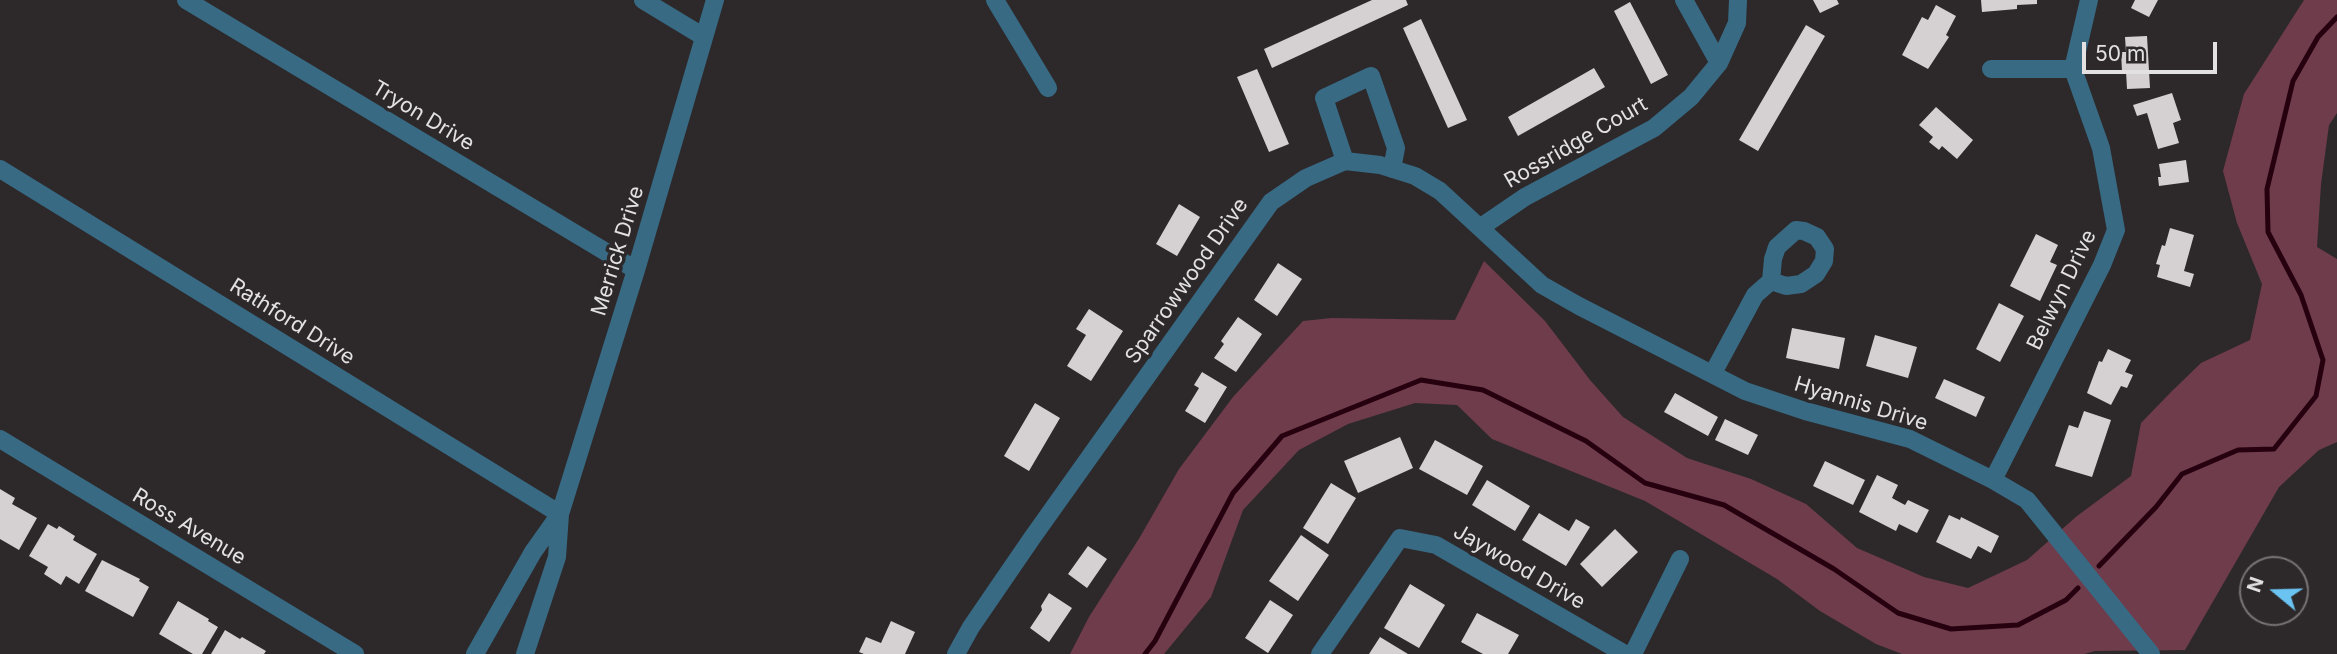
<!DOCTYPE html>
<html>
<head>
<meta charset="utf-8">
<style>
  body { margin:0 }
  #map { position:relative; width:2337px; height:654px; overflow:hidden; background:#2d292a; font-family:Inter,sans-serif }
  canvas { display:block }
  .north { position:absolute; left:2239px; top:556px; width:70px; height:70px; box-sizing:border-box; background:#2d292a; border:2px solid #767374; border-radius:50%; rotate:289deg; font-size:19px; font-weight:700; line-height:28px; text-align:center; color:#e3e1e2 }
  .north::after { content:''; display:block; margin:auto; width:24px; height:32px; background:#6ac3f1; clip-path:polygon(50% 0,100% 100%,50% 72%,0 100%) }
  .scale { position:absolute; left:2082px; top:42px; width:135px; height:32px; box-sizing:border-box; border:4px solid #e3e1e2; border-top:0; padding-left:9px; font-size:21px; line-height:24px; white-space:nowrap; color:#e3e1e2; -webkit-text-stroke:5px #2d292a; paint-order:stroke }
</style>
</head>
<body>
<div id="map">
<canvas width="2337" height="654"></canvas>
<div class="north">N</div>
<div class="scale">50 m</div>
</div>
<script>
const ctx = document.querySelector('canvas').getContext('2d');
ctx.lineJoin = 'round';
function fillPath(path, color) { ctx.fillStyle = color; ctx.fill(path, 'evenodd'); }
const shape = rows => new Path2D(rows.map(r => 'M' + r).join(''));
function strokePath(path, color, width, dash) { ctx.strokeStyle = color; ctx.lineWidth = width; ctx.lineCap = dash ? 'butt' : 'round'; ctx.setLineDash(dash || []); ctx.stroke(path); }
function write(font, color, halo, rows, align = 'center') {
  ctx.font = font + ' Inter,sans-serif'; ctx.lineWidth = 7; ctx.setLineDash([]); ctx.textBaseline = 'middle'; ctx.strokeStyle = halo; ctx.fillStyle = color; for (const [text, x, y, turn = 0] of rows) {
    ctx.save(); ctx.translate(x, y); ctx.rotate((+turn || 0) * Math.PI / 180); ctx.textAlign = isNaN(turn) ? turn : align; if (halo) ctx.strokeText(text, 0, 0); ctx.fillText(text, 0, 0); ctx.restore();
  }
}
fillPath(shape([
  [2304,0,2337,0,2337,113,2329,125,2321,184,2317,247,2337,259,2337,442,2319,450,2279,487,2185,650,2095,651,2084,654,1902,654,1876,644,1820,611,1777,579,1645,501,1492,439,1457,405,1415,403,1348,424,1299,450,1243,510,1211,597,1164,654,1070,654,1089,617,1140,537,1179,469,1233,397,1303,321,1332,318,1455,320,1484,261,1545,321,1590,380,1623,417,1687,458,1751,479,1806,504,1857,548,1924,577,1968,588,2027,560,2077,516,2131,476,2141,423,2172,391,2201,363,2250,340,2262,284,2237,223,2223,171,2244,94]
]), '#6f3c4c');
strokePath(shape([
  [2099,566,2156,507,2182,474,2238,450,2274,449,2316,396,2323,360,2301,295,2268,232,2267,189,2293,81,2318,37,2337,17],
  [1145,654,1155,641,1233,493,1282,436,1421,380,1483,390,1586,441,1645,483,1724,505,1834,569,1898,613,1951,629,2018,625,2066,600,2078,588]
]), '#27000f', 5);
fillPath(shape([
  [1372,0,1406,0,1408,5,1272,68,1264,49],
  [1813,0,1837,0,1839,4,1820,13],
  [1981,0,2037,0,2037,4,2017,5,2017,9,1982,12],
  [2135,0,2158,0,2149,17,2131,8],
  [1630,2,1668,75,1651,84,1614,11],
  [1936,5,1956,16,1946,35,1949,37,1928,69,1902,55,1922,17,1928,20],
  [1421,19,1467,120,1448,128,1403,28],
  [1806,25,1825,36,1758,151,1739,140],
  [2147,36,2150,88,2127,89,2126,71,2122,71,2121,52,2126,52,2125,37],
  [1594,68,1605,87,1518,136,1508,117],
  [1257,69,1289,144,1269,152,1237,77],
  [2172,93,2181,120,2173,123,2179,143,2158,149,2147,113,2137,116,2133,105],
  [1936,107,1973,140,1957,159,1942,146,1939,150,1929,142,1933,137,1919,125],
  [2186,160,2189,182,2159,186,2158,177,2161,177,2159,164],
  [1179,204,1200,217,1177,256,1156,244],
  [2170,228,2194,235,2184,271,2194,274,2190,287,2157,277,2160,265,2156,264,2162,245,2165,246],
  [2036,234,2058,245,2050,262,2057,265,2040,301,2010,286],
  [1278,263,1302,279,1277,316,1254,300],
  [1999,303,2024,316,2000,362,1976,349],
  [1089,309,1123,331,1091,381,1067,366,1086,335,1076,329],
  [1238,317,1262,334,1236,372,1214,358,1224,344,1221,341],
  [1792,328,1845,338,1839,369,1786,358],
  [1875,335,1917,347,1908,378,1866,366],
  [2108,349,2131,360,2125,372,2133,375,2127,388,2121,386,2111,405,2087,393,2099,361,2102,362],
  [1202,372,1227,387,1205,423,1185,411,1199,388,1194,385],
  [1944,379,1985,397,1976,417,1935,398],
  [1675,393,1718,417,1708,436,1664,412],
  [1035,403,1060,418,1029,471,1004,456],
  [2084,411,2111,420,2092,477,2055,466,2069,425,2078,428],
  [1725,419,1758,435,1748,455,1715,440],
  [1400,437,1413,468,1358,493,1344,461],
  [1435,440,1483,466,1467,495,1419,469],
  [1825,461,1865,480,1853,505,1813,486],
  [1877,475,1898,485,1892,498,1905,505,1908,500,1929,510,1917,533,1899,524,1896,531,1859,512],
  [1487,480,1530,506,1515,531,1472,505],
  [1331,483,1356,498,1328,544,1303,528],
  [0,489,15,498,12,504,37,518,19,550,0,539],
  [1539,513,1569,531,1576,519,1590,527,1566,566,1522,540],
  [1949,515,1960,520,1961,517,1999,536,1991,553,1978,546,1971,559,1936,542],
  [48,524,57,529,59,526,75,536,73,540,97,554,79,584,66,576,61,585,44,574,48,567,29,556],
  [1615,529,1638,552,1602,587,1580,564],
  [1301,535,1329,555,1298,601,1269,581],
  [1088,546,1107,559,1087,588,1068,574],
  [102,560,140,579,139,581,149,587,133,617,85,591],
  [1410,584,1445,605,1419,648,1384,628],
  [1049,593,1072,608,1049,642,1030,628,1042,610,1041,606],
  [1270,600,1293,615,1268,653,1245,638],
  [178,601,209,619,208,621,218,627,202,654,193,654,159,634],
  [1477,613,1519,635,1508,654,1483,654,1461,642],
  [891,621,915,632,905,654,864,654,859,652,866,637,881,643],
  [225,630,240,639,242,637,266,651,264,654,211,654],
  [1380,637,1408,654,1369,654]
]), '#d5d1d2');
strokePath(shape([
  [186,0,636,270],
  [643,0,704,37],
  [995,0,1048,88],
  [1684,0,1719,63],
  [1991,69,2073,69],
  [1345,161,1324,98,1371,76,1396,148,1392,169],
  [0,169,560,514],
  [1481,227,1525,197,1654,128,1691,97,1719,63,1737,23,1738,0],
  [1713,373,1755,295,1771,281,1786,286,1801,284,1816,274,1824,261,1825,249,1817,237,1804,231,1796,230,1777,247,1773,259,1771,281],
  [0,439,355,654],
  [1993,480,2102,265,2116,230,2101,148,2073,69,2089,0],
  [475,654,533,552,560,514],
  [525,654,557,557,560,514,636,270,715,0],
  [956,654,971,627,1032,538,1271,202,1306,178,1345,161,1380,165,1415,176,1440,191,1542,285,1579,306,1745,391,1805,411,1910,439,1993,480,2027,500,2151,654],
  [1320,654,1400,538,1436,545,1625,654],
  [1633,654,1680,559]
]), '#386a84', 18);
write('21px', '#e3e1e2', '#2d292a', [
  ["Tryon Drive",423,116,31],
  ["Rossridge Court",1576,143,-30],
  ["Merrick Drive",618,251,-73],
  ["Sparrowwood Drive",1187,281,-55],
  ["Belwyn Drive",2062,290,-64],
  ["Rathford Drive",292,322,32],
  ["Hyannis Drive",1861,404,17],
  ["Ross Avenue",189,527,31],
  ["Jaywood Drive",1519,567,30]
]);
</script>
</body>
</html>
